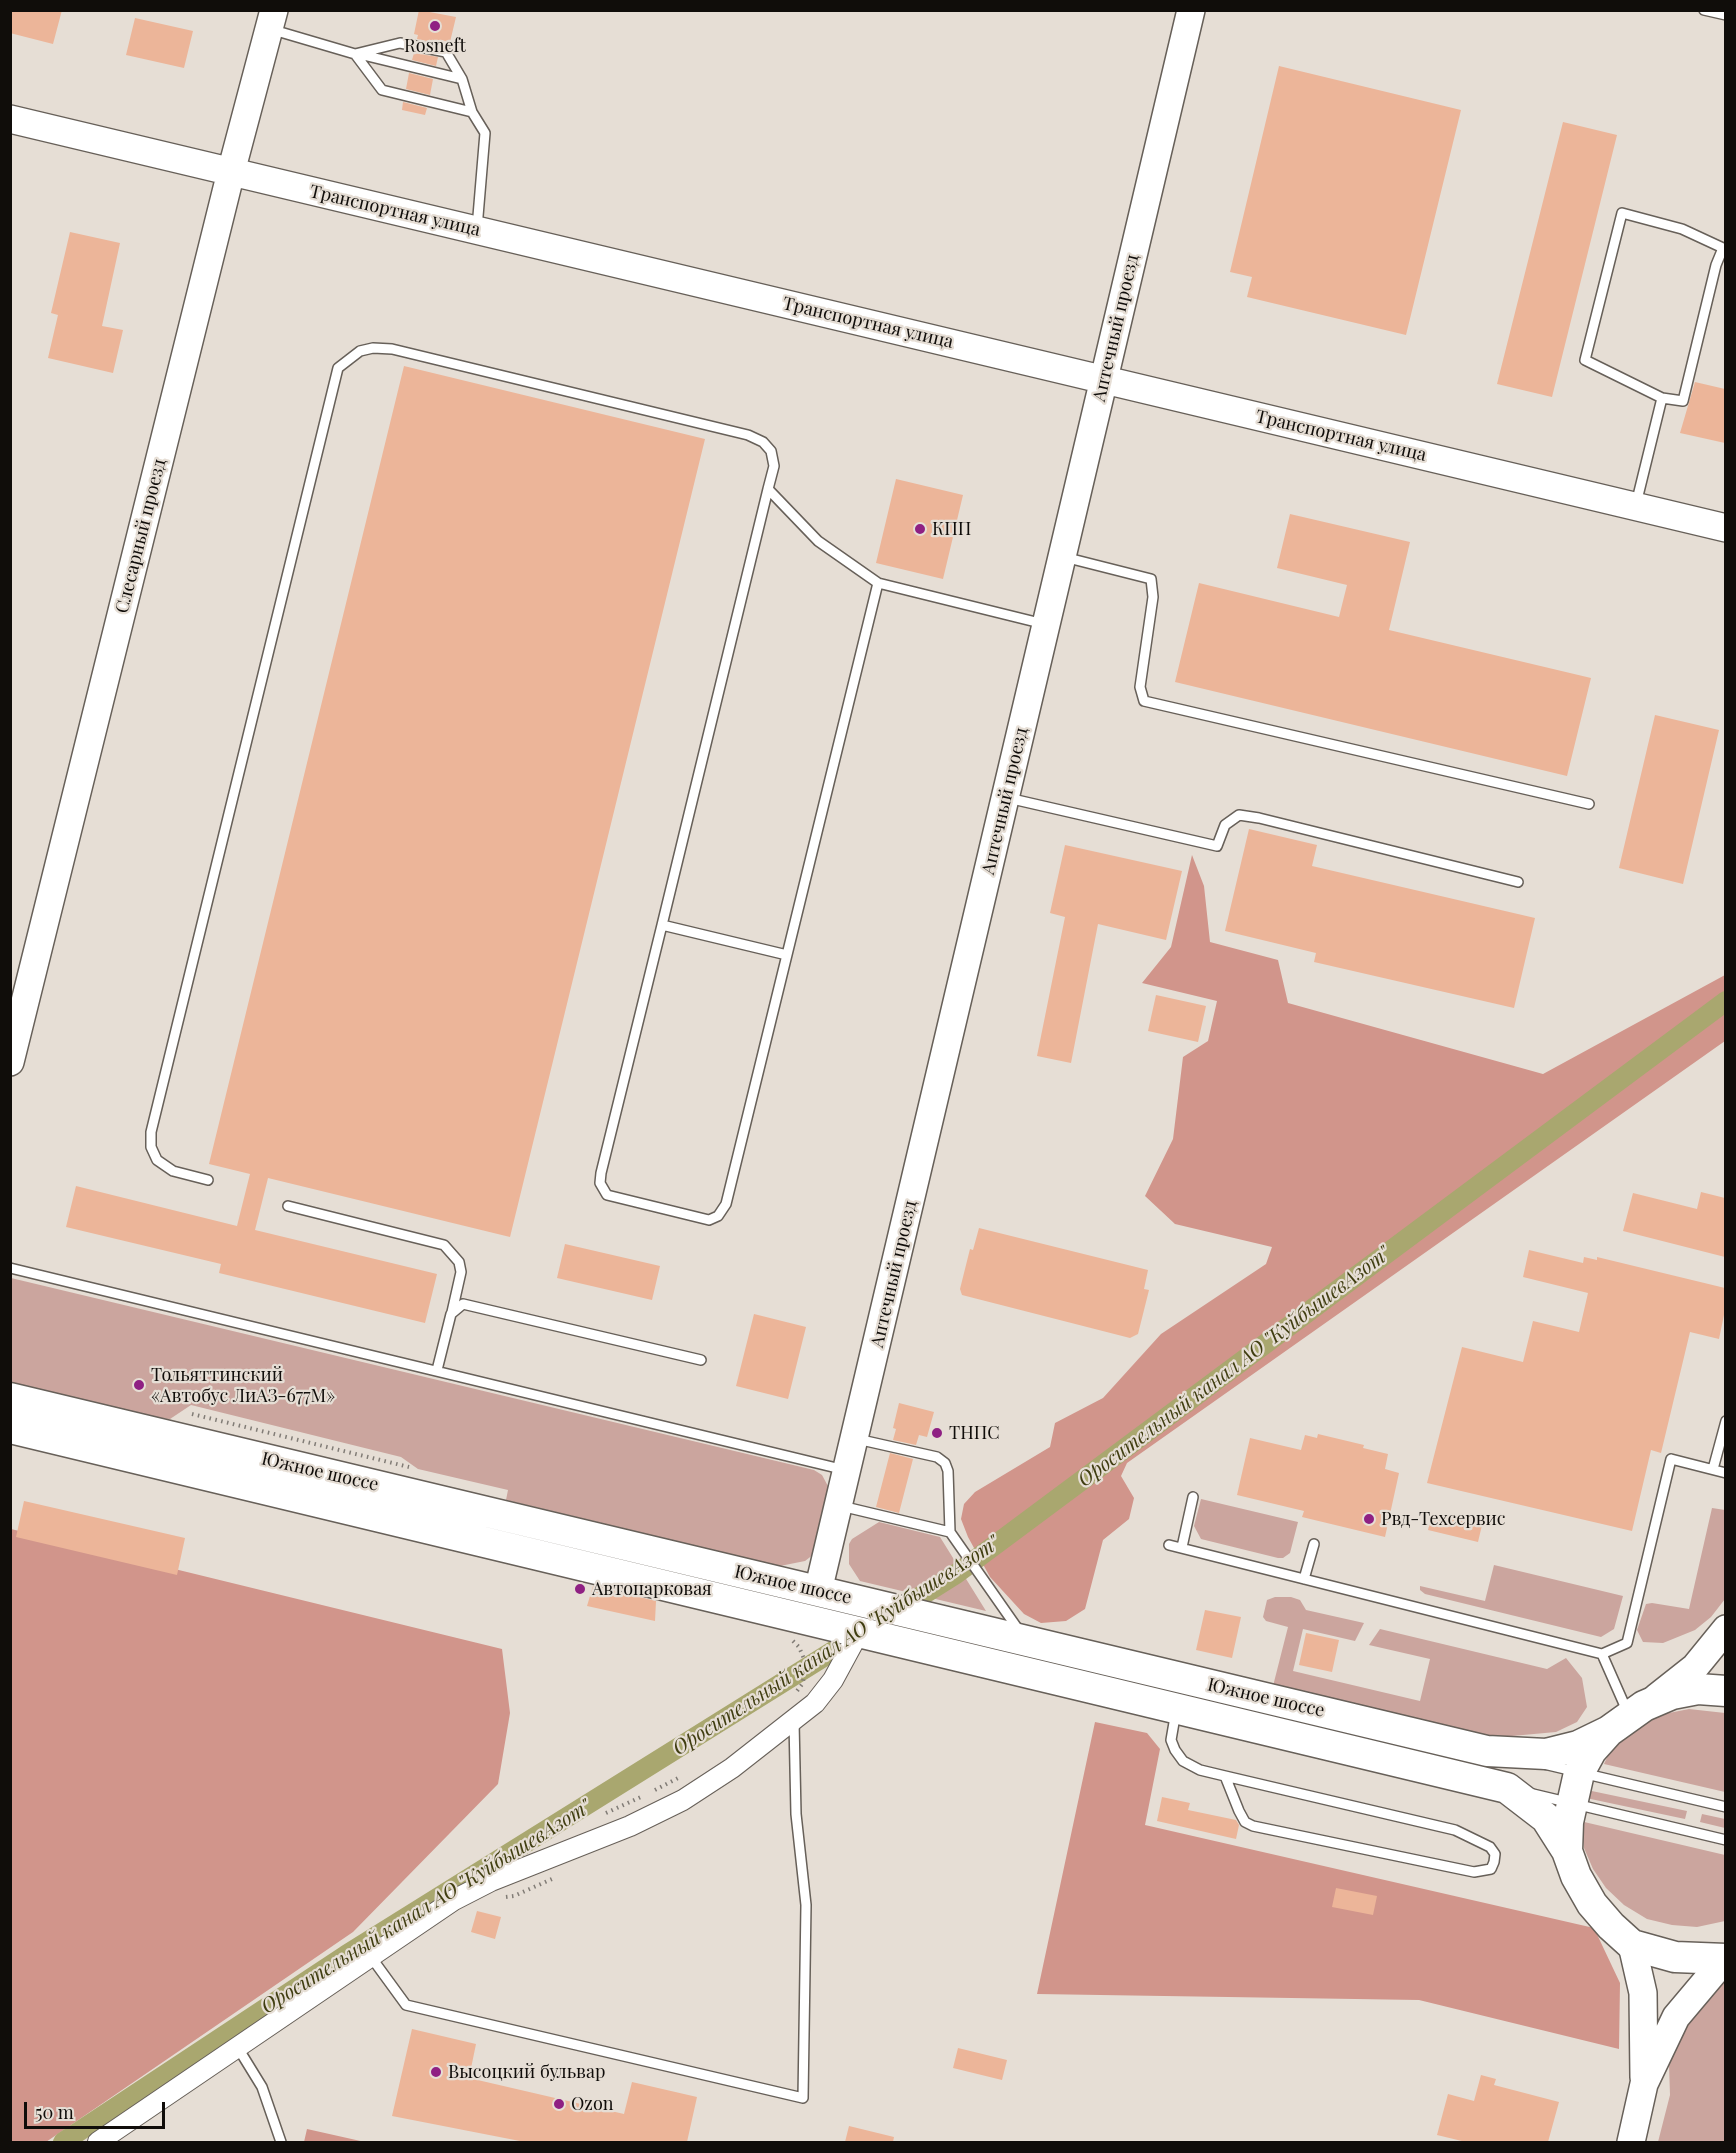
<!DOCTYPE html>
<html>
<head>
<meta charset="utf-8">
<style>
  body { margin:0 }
  #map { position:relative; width:1736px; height:2153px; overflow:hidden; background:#e6ded5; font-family:"Playfair Display",serif }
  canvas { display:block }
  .frame { position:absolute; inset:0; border:12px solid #100d0a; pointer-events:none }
  .scale { position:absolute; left:24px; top:2102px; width:141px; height:27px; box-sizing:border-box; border:3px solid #100d0a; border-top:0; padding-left:8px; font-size:18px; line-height:21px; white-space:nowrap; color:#100d0a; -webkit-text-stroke:4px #e6ded5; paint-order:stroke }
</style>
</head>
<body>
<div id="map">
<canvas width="1736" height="2153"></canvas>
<div class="frame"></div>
<div class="scale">50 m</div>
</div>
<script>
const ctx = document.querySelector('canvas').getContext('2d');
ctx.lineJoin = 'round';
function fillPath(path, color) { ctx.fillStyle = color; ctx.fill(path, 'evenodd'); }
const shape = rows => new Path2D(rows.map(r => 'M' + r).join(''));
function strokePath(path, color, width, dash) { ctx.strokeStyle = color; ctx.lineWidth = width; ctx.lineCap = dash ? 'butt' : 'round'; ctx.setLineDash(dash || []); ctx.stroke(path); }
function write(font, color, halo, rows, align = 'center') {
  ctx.font = font + ' "Playfair Display",serif'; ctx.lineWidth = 4.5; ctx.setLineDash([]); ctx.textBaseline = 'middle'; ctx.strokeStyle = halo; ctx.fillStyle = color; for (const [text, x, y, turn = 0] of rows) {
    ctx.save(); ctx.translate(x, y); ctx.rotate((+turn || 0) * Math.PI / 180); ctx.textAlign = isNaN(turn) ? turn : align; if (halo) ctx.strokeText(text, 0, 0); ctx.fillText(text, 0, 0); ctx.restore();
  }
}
fillPath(shape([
  [11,1278,814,1470,822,1475,829,1488,814,1554,805,1561,780,1566,506,1500,508,1490,418,1469,401,1457,191,1405,170,1419,150,1418,11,1385],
  [1201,1499,1298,1522,1290,1553,1283,1558,1278,1558,1201,1539,1194,1526],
  [1712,1508,1725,1510,1725,1599,1711,1617,1695,1630,1663,1643,1643,1642,1637,1630,1646,1604,1652,1603,1689,1609],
  [879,1522,940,1537,986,1611,860,1581,849,1564,849,1544,852,1539],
  [1494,1565,1623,1596,1614,1629,1601,1637,1425,1594,1420,1590,1420,1586,1485,1601],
  [1275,1597,1291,1597,1300,1600,1306,1610,1364,1623,1355,1641,1303,1629,1293,1671,1420,1701,1430,1659,1369,1645,1380,1629,1547,1669,1566,1658,1582,1678,1587,1707,1577,1722,1556,1732,1501,1737,1473,1733,1273,1686,1288,1627,1266,1621,1263,1617,1267,1600],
  [1689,1709,1725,1713,1725,1792,1604,1764,1611,1749,1643,1722,1664,1714],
  [1587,1790,1687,1811,1685,1819,1586,1798],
  [1702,1814,1725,1819,1725,1828,1700,1822],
  [1580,1821,1725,1855,1725,1921,1697,1927,1672,1925,1647,1919,1624,1905,1606,1888,1593,1869,1584,1848],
  [1725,1982,1725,2142,1658,2142,1670,2095,1669,2065,1681,2037,1695,2011]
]), '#cba59e');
fillPath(shape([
  [1192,855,1204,886,1210,942,1278,960,1288,1003,1543,1074,1725,975,1725,1041,1127,1463,1121,1476,1134,1498,1129,1519,1103,1540,1085,1609,1066,1621,1041,1623,1024,1614,990,1577,968,1537,961,1519,964,1504,975,1492,1050,1447,1055,1423,1103,1398,1161,1334,1266,1264,1272,1247,1175,1224,1145,1196,1173,1139,1183,1057,1208,1041,1217,1001,1142,983,1171,947],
  [11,1529,502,1649,510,1713,498,1784,353,1932,46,2142,11,2142],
  [1095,1722,1147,1733,1160,1749,1145,1825,1594,1928,1620,1983,1619,2049,1419,2000,1037,1994],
  [307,2129,365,2142,304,2142]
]), '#d1958b');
strokePath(shape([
  [894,1613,956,1574,1726,1001],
  [63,2142,346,1955,862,1633]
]), '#a9a76f', 20);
fillPath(shape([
  [10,10,62,10,53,44,10,33],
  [419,10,456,17,450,42,441,40,441,44,417,39,418,35,414,34],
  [135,18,193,31,184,68,126,55],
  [414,53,438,57,436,66,412,60],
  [1279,66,1461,110,1406,335,1247,297,1252,277,1230,272],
  [409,73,433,79,430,95,406,89],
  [403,102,427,108,425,115,402,110],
  [1563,122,1617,135,1552,397,1497,384],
  [70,232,120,243,102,326,123,330,113,373,48,358,58,315,51,313],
  [404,366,705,439,510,1237,268,1178,255,1230,437,1274,425,1323,219,1273,221,1264,66,1227,76,1186,237,1226,250,1174,209,1164],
  [1695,382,1725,389,1725,443,1680,433],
  [896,479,963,495,943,579,876,563],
  [1290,514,1410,542,1389,630,1591,678,1567,776,1175,682,1199,583,1339,617,1347,585,1277,568],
  [1655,715,1719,730,1683,884,1619,868],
  [1249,829,1317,845,1312,866,1535,918,1514,1008,1314,962,1316,953,1225,931],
  [1065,845,1182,871,1166,940,1098,924,1071,1063,1037,1056,1065,917,1050,913],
  [1156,995,1206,1006,1198,1042,1148,1031],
  [1701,1192,1725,1198,1725,1257,1623,1231,1633,1193,1697,1209],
  [979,1228,1148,1270,1144,1289,1149,1290,1138,1334,1130,1338,962,1295,960,1289,970,1249,973,1250],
  [565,1244,660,1266,652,1300,557,1278],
  [1529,1250,1583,1263,1584,1257,1597,1260,1597,1257,1725,1288,1725,1310,1719,1339,1690,1332,1661,1453,1651,1450,1632,1531,1427,1483,1462,1347,1523,1362,1533,1321,1579,1332,1588,1293,1523,1277],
  [754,1314,806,1327,788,1399,736,1386],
  [899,1403,934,1412,927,1437,919,1435,916,1445,893,1440,896,1429,893,1428],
  [1318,1434,1364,1445,1363,1448,1388,1454,1385,1469,1399,1473,1385,1537,1302,1517,1304,1511,1237,1495,1250,1438,1301,1450,1305,1435,1317,1438],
  [890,1453,913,1459,899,1513,876,1507],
  [24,1501,185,1538,177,1575,16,1537],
  [1432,1513,1482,1525,1478,1542,1428,1530],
  [593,1586,656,1601,655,1621,587,1606],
  [1205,1610,1241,1617,1232,1658,1196,1650],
  [1306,1633,1339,1640,1332,1672,1299,1665],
  [1162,1797,1190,1803,1188,1810,1236,1820,1239,1825,1236,1839,1157,1821],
  [1336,1888,1377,1896,1373,1915,1332,1907],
  [477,1911,501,1917,495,1939,471,1932],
  [412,2029,476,2044,469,2078,624,2114,632,2082,697,2097,687,2142,525,2142,392,2116],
  [958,2048,1007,2060,1002,2080,953,2068],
  [1481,2075,1496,2079,1494,2085,1559,2102,1548,2142,1466,2142,1437,2135,1448,2094,1474,2101],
  [849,2126,894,2137,893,2142,845,2142]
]), '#ecb599');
const lane = shape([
  [1704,10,1726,15],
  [270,29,355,54,400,43,446,52,462,79,472,112,485,133,477,228],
  [355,54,382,90,472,112],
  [359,54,462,79],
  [1636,504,1662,398,1683,401,1716,265,1723,248,1682,229,1622,213,1585,360,1662,398],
  [1064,557,1151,579,1153,597,1140,687,1144,701,1589,804],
  [1008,798,1217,846,1225,825,1239,815,1259,818,1518,882],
  [662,925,768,489,818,541,878,583,1044,624],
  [787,955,662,925,601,1173,600,1183,607,1195,709,1220,718,1216,726,1204,878,583],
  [208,1180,173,1171,157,1160,151,1147,151,1132,338,368,360,351,373,348,392,349,748,435,763,442,771,451,774,466,768,489],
  [288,1206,444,1245,459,1262,461,1272,452,1312],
  [10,1268,845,1470],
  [437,1370,451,1314,463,1304,701,1360],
  [857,1439,937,1457,945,1463,948,1471,950,1532,1020,1632],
  [1713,1469,1726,1421],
  [841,1506,950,1532],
  [1169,1545,1602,1654,1628,1713],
  [1182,1547,1193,1497],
  [1304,1579,1314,1544],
  [1602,1654,1627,1643,1671,1459,1726,1473],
  [1176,1711,1171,1740,1175,1750,1183,1761,1200,1770,1225,1776,1455,1830,1490,1847,1495,1854,1494,1862,1491,1869,1474,1872,1253,1826,1245,1822,1239,1811,1225,1776],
  [1544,1764,1726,1807],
  [1533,1794,1726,1840],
  [371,1957,406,2005,803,2098,806,1905,796,1814,794,1722],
  [238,2048,262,2087,281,2142]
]);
const street = shape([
  [98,2142,454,1900,491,1881,630,1826,683,1800,732,1768,815,1703,833,1680,859,1632]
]);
const secondary = shape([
  [10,119,1726,528],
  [10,1062,231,172,274,10],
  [818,1591,1191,10],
  [1657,1697,1695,1667,1726,1629],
  [1632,1945,1643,1993,1644,2077],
  [1631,2142,1644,2084,1676,2017,1724,1960]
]);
const primary = shape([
  [10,1398,1487,1751,1546,1754,1578,1746,1609,1731],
  [10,1428,1507,1788,1546,1818,1567,1851,1576,1876,1592,1904,1611,1926,1632,1945,1675,1957,1726,1959],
  [1567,1851,1568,1822,1579,1773,1591,1751,1609,1731,1644,1706,1672,1694,1698,1689,1726,1691]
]);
strokePath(lane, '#676059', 12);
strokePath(street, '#676059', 22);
strokePath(secondary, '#676059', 30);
strokePath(primary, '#676059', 33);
strokePath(shape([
  [192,1414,409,1467],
  [793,1641,799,1647,805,1661,803,1683,797,1691],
  [655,1790,680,1777],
  [606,1813,643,1796],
  [506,1897,514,1896,552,1879]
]), '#817c76', 4, [1.5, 4.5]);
strokePath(lane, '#fff', 9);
strokePath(street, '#fff', 20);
strokePath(secondary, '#fff', 27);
strokePath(primary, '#fff', 30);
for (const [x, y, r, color] of [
  [435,26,6,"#8f2083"],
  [920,529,6,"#8f2083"],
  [139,1385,6,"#8f2083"],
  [937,1433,6,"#8f2083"],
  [1369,1519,6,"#8f2083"],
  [580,1589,6,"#8f2083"],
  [436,2072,6,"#8f2083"],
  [559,2104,6,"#8f2083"]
]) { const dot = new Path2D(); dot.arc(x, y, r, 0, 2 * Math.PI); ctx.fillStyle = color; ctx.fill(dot); strokePath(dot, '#e6ded5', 2); }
write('18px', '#100d0a', '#e6ded5', [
  ["Rosneft",435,46,"center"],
  ["КПП",932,529],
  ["Тольяттинский",151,1375],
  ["«Автобус ЛиАЗ-677М»",151,1396],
  ["ТНПС",949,1433],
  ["Рвд-Техсервис",1381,1519],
  ["Автопарковая",592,1589],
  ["Высоцкий бульвар",448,2072],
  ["Ozon",571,2104]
], 'left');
write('18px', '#100d0a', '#e6ded5', [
  ["Транспортная улица",395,211,13],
  ["Транспортная улица",868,323,13],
  ["Аптечный проезд",1116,328,-77],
  ["Транспортная улица",1341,436,13],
  ["Слесарный проезд",141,536,-76],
  ["Аптечный проезд",1005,801,-77],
  ["Аптечный проезд",894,1274,-77],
  ["Южное шоссе",320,1472,13],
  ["Южное шоссе",793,1585,13],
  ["Южное шоссе",1266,1698,13]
]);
write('italic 20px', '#403e11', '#e6ded5', [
  ["Оросительный канал АО \"КуйбышевАзот\"",1234,1367,-37],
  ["Оросительный канал АО \"КуйбышевАзот\"",836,1646,-33],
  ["Оросительный канал АО \"КуйбышевАзот\"",426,1907,-32]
]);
</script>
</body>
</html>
